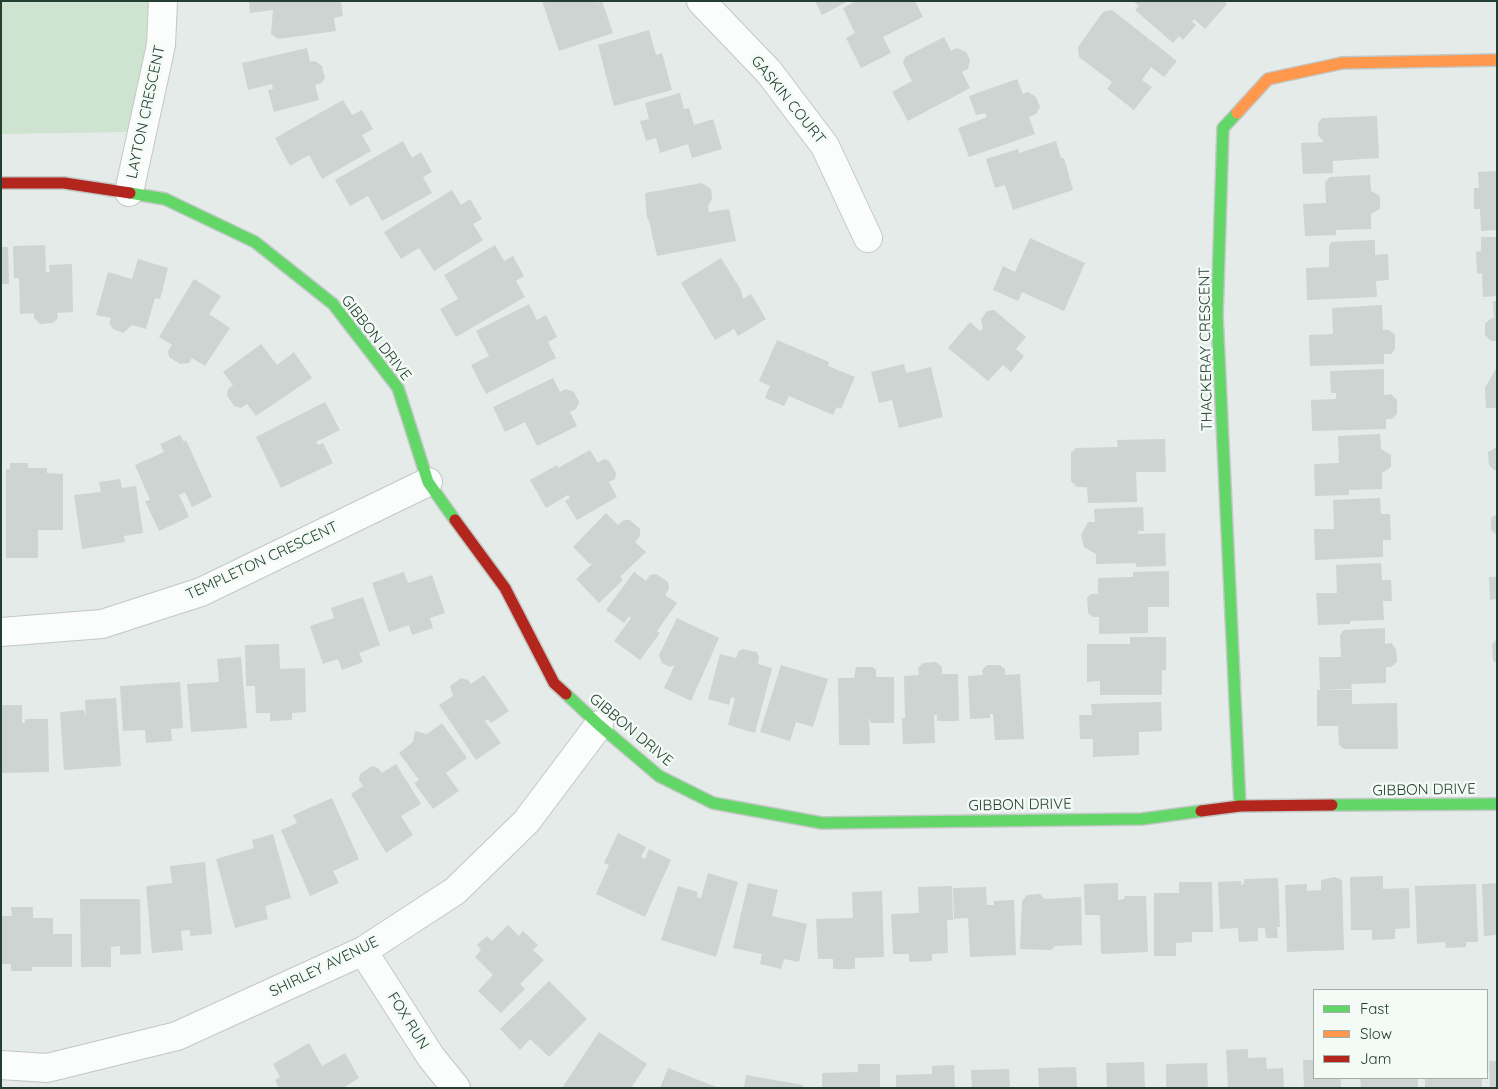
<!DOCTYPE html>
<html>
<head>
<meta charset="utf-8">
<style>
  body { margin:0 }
  #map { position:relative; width:1498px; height:1089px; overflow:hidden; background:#e5ebe8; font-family:Quicksand,sans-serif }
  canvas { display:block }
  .frame { position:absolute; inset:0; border:2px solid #223f32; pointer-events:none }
  .legend { position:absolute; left:1313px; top:989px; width:175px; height:90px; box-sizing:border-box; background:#f4faf6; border:1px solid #a0afa8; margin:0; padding:6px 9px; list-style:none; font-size:15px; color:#223f32 }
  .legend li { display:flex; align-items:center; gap:10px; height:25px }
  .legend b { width:25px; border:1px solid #a0afa8 }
</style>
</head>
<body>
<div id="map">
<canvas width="1498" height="1089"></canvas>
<div class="frame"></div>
<ul class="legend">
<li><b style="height:6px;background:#63d668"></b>Fast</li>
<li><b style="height:6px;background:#ff974d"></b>Slow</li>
<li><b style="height:6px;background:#b3261e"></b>Jam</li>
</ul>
</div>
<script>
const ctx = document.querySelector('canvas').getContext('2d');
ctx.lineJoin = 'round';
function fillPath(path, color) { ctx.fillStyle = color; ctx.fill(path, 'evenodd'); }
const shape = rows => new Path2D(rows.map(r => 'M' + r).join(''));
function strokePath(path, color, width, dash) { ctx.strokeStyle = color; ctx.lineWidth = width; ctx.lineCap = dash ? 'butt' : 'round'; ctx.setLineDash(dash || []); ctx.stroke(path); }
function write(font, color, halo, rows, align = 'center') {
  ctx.font = font + ' Quicksand,sans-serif'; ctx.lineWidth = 5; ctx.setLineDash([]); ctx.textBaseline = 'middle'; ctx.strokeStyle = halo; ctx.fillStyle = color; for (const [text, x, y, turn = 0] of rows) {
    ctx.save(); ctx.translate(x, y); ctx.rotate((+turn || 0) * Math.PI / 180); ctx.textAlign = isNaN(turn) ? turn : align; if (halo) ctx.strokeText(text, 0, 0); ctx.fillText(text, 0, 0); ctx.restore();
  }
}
fillPath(shape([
  [1,1,148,1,149,62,128,132,1,134]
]), '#cee4d1');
fillPath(shape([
  [249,1,341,1,343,16,334,18,336,31,278,39,271,34,273,10,250,13],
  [542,1,597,1,598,3,602,1,613,33,559,51],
  [815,1,848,1,822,15],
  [856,1,915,1,923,17,883,37,891,53,861,68,846,38,855,33,843,8],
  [1133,1,1224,1,1227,4,1205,29,1194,19,1192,22,1196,25,1183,40,1179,36,1173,43,1135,10,1139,6],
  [1112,10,1177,61,1164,77,1151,67,1142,80,1152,87,1134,110,1107,89,1112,82,1079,57,1078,47,1103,12],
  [649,30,656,55,662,53,672,90,614,106,598,45],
  [944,37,951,51,957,48,966,52,970,60,968,69,962,72,970,88,908,121,892,92,912,81,903,63,905,57],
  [307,48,310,62,315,61,322,66,325,78,321,83,315,85,319,100,274,112,268,90,273,89,272,84,248,90,242,63],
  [1017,79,1023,94,1028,92,1036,97,1040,107,1036,114,1029,117,1035,134,969,157,958,128,987,117,985,113,976,115,969,96],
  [680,93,684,109,689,108,694,125,713,119,722,149,692,158,688,144,660,153,656,138,646,141,640,121,649,119,645,103],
  [343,100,352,115,362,110,373,129,362,135,371,151,322,179,309,155,290,166,275,138],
  [1377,116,1379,158,1333,161,1333,173,1303,174,1301,143,1324,142,1318,135,1318,123,1322,118],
  [403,141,412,158,421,152,432,172,423,177,432,193,382,221,368,196,350,206,335,180],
  [1056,141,1061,158,1064,158,1073,190,1013,210,1005,185,995,188,986,159,1018,149,1019,153],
  [1497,171,1497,230,1481,231,1480,209,1474,209,1474,188,1479,188,1478,172],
  [1370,175,1371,191,1380,196,1380,209,1371,214,1371,229,1336,230,1336,235,1305,236,1303,204,1326,203,1325,182,1330,177],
  [702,183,711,189,712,199,708,206,709,212,729,209,736,241,657,256,649,221,647,218,645,193],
  [452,190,461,205,470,199,482,219,473,224,483,240,434,271,419,248,401,259,384,232],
  [1481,237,1497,237,1497,296,1483,297,1482,273,1477,274,1476,252,1481,251],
  [1030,238,1085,263,1064,311,1022,292,1018,301,993,290,1003,266,1015,272],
  [1375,240,1375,255,1388,254,1389,280,1376,281,1377,297,1307,300,1306,268,1329,267,1329,246,1332,242],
  [45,245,46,272,50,272,49,265,72,264,73,312,57,313,58,318,53,323,40,324,34,318,34,313,20,314,19,278,14,278,13,246],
  [495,245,504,261,513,256,524,276,516,281,525,297,456,337,440,309,458,299,444,275],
  [1,247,8,247,9,284,1,284],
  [721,258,741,290,743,299,751,294,766,319,738,336,734,329,715,340,681,283],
  [138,259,168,268,160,299,155,298,146,329,132,325,123,333,113,329,109,323,111,318,96,315,108,272,132,279],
  [194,279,221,296,209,314,230,328,205,366,192,358,189,363,180,364,169,357,168,351,172,345,159,337],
  [1493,301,1497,301,1497,341,1491,341,1485,335,1485,323,1494,317],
  [529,304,537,320,546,315,557,337,548,342,556,358,486,394,471,365,489,356,476,331],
  [1382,305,1383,330,1389,330,1395,335,1395,349,1391,354,1384,354,1384,364,1310,366,1309,335,1333,334,1332,308],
  [994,310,1026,337,1016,349,1024,356,1011,372,1003,365,988,381,948,348,970,322,980,331,983,328,981,319,987,311],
  [777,340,829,362,828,366,855,377,841,409,837,407,833,415,789,396,784,406,765,398,770,386,759,381],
  [261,344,277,365,294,352,312,378,256,416,247,404,241,408,234,406,227,395,228,389,233,385,223,372],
  [904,364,906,373,931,367,943,417,899,428,892,400,879,403,871,372],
  [1497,367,1497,408,1486,408,1485,388],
  [1384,369,1384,395,1391,394,1397,400,1397,414,1392,419,1386,419,1386,429,1312,431,1311,400,1336,399,1336,393,1331,393,1330,371],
  [553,378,560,392,566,389,574,392,579,402,576,409,570,412,577,426,537,446,525,422,505,432,493,407],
  [325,402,340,430,316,442,318,445,323,443,333,463,281,488,256,437],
  [1380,434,1381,449,1391,455,1391,467,1382,473,1382,489,1349,490,1349,495,1315,496,1314,464,1339,463,1338,436],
  [180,435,184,442,186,440,212,497,192,507,185,492,179,495,189,517,159,531,145,501,150,500,135,465,164,452,160,444],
  [1165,439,1166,472,1136,472,1137,502,1088,503,1087,487,1077,487,1071,481,1071,453,1076,448,1118,447,1117,440],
  [1497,447,1497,470,1494,470,1489,465,1488,452],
  [590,450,598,463,604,459,609,461,616,473,615,479,609,482,617,497,577,520,565,501,570,498,568,495,546,508,530,480,557,465,558,468],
  [10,463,28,463,28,468,47,468,47,473,63,474,63,530,38,530,38,558,6,558,6,469,10,469],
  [120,479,122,488,136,486,143,533,124,536,125,542,82,549,74,495,101,492,99,482],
  [1380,498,1381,514,1390,514,1391,540,1383,540,1383,557,1315,560,1314,529,1334,529,1333,500],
  [1143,507,1144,531,1138,531,1138,534,1165,533,1166,566,1136,567,1136,563,1096,564,1096,554,1084,547,1081,535,1088,522,1095,522,1094,509],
  [606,513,618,525,624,520,630,520,640,529,640,536,635,542,646,552,620,577,623,580,599,603,576,579,593,563,590,564,573,547],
  [1497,514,1497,535,1491,530,1491,518],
  [1381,563,1382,580,1391,580,1392,601,1383,601,1384,620,1350,621,1350,624,1318,625,1316,593,1337,593,1336,565],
  [1169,571,1169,607,1148,607,1148,633,1099,634,1099,617,1093,617,1088,613,1087,598,1091,594,1098,594,1098,578,1133,577,1133,572],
  [404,572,408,583,432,575,445,613,430,618,433,628,412,635,409,625,389,632,372,583],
  [634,572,646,581,650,575,656,574,668,582,669,589,665,595,677,603,657,631,660,633,640,660,614,641,631,618,629,616,624,623,606,610],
  [1489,577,1497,577,1497,599,1490,600],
  [363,597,380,645,359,653,363,662,342,670,338,659,323,664,310,626,334,618,331,608],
  [677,618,719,638,691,701,664,688,675,665,670,667,662,663,659,655],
  [1385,628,1385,644,1391,643,1396,649,1397,662,1391,667,1386,667,1386,683,1351,684,1352,689,1320,690,1319,657,1341,657,1340,635,1344,630],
  [1130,637,1166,637,1166,670,1162,670,1162,695,1100,695,1100,681,1087,682,1087,644,1130,644],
  [1497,638,1497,663,1493,661,1492,645],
  [279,644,280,669,305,668,306,712,292,713,292,720,270,721,270,713,256,713,255,686,246,686,245,645],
  [743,649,757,652,759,657,758,664,772,668,755,733,728,725,735,698,731,697,729,705,708,699,720,654,736,658,739,651],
  [241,657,247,728,191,732,187,684,219,682,217,659],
  [936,662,942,667,942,674,958,674,959,721,937,721,937,715,934,715,935,743,903,744,902,718,905,718,904,676,919,675,918,668,923,663],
  [781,665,828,679,813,727,796,722,790,741,760,732],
  [987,665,1000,665,1005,669,1005,675,1020,674,1024,739,995,740,993,714,990,714,990,718,970,719,968,676,983,675,982,670],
  [856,667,873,667,876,670,876,677,894,677,894,723,871,723,869,717,870,745,839,745,838,678,854,678],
  [484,675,509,711,491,723,488,719,485,721,501,743,476,760,439,705,453,696,450,686,461,678,468,680,471,684],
  [180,682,183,728,171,729,172,741,146,743,145,730,123,731,120,686],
  [1317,690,1352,690,1352,704,1397,703,1398,749,1344,749,1339,745,1338,726,1317,726],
  [116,698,121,766,64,770,60,712,84,710,86,717,85,700],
  [1161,702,1162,731,1139,732,1139,755,1093,757,1093,739,1080,739,1079,715,1092,715,1091,704],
  [1,705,22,705,22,723,25,723,25,719,48,719,49,772,1,773],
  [442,723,467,758,446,773,459,791,433,809,414,783,419,780,399,753,413,742,415,731,427,734],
  [396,764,421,804,401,816,413,835,386,853,351,794,363,786,359,780,360,774,372,766,378,768,382,773],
  [332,798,359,859,333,871,339,883,310,896,281,830,297,823,293,815],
  [618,833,646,847,641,857,645,859,649,849,671,860,645,917,596,894,609,865,604,863],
  [273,834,291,898,265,906,268,919,235,928,216,859,254,848,252,840],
  [205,862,212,934,190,936,190,930,181,931,183,950,152,953,146,886,172,883,170,866],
  [708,873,738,882,716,957,661,940,678,886,698,892,697,897,701,898],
  [1383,876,1383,889,1409,888,1410,928,1395,929,1395,939,1372,940,1372,930,1351,930,1350,877],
  [1335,877,1342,880,1344,950,1287,952,1285,885,1307,884,1307,891,1321,890,1321,880],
  [1278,878,1280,927,1277,927,1278,938,1266,938,1265,928,1258,928,1258,941,1239,942,1238,928,1220,929,1218,882,1241,881,1241,885,1244,884,1244,879],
  [1179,882,1212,882,1213,932,1192,932,1192,942,1176,943,1176,956,1154,956,1154,893,1179,893],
  [748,883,778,890,772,916,807,924,799,962,784,959,781,969,760,964,762,954,733,948],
  [1118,883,1118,900,1124,899,1125,896,1146,896,1148,952,1101,954,1100,915,1085,915,1084,884],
  [1497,883,1497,935,1484,936,1482,884],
  [1476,884,1478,942,1466,942,1466,947,1446,948,1445,942,1417,944,1415,886],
  [952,886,953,920,947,920,948,953,932,954,932,961,909,962,909,954,893,954,891,914,919,913,918,887],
  [986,887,987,905,994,905,994,901,1014,900,1016,955,970,957,968,918,954,919,953,888],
  [882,891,884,957,855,958,855,969,833,969,833,959,818,959,816,919,853,918,852,892],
  [1040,894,1045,899,1081,897,1082,945,1055,946,1051,950,1020,949,1022,901,1027,895],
  [80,899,140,899,141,954,120,955,120,946,111,947,111,967,81,967],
  [11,907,33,907,33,918,53,918,53,934,72,934,72,967,32,967,32,971,11,971,11,964,1,964,1,916,12,916],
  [508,925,519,936,523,931,538,945,533,950,544,960,520,984,525,989,501,1013,478,991,493,975,475,957,481,950,477,945,487,936,492,941],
  [549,981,587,1019,549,1057,530,1039,520,1050,500,1029],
  [599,1032,647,1064,631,1088,562,1088],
  [309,1043,322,1066,345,1053,359,1078,343,1088,279,1088,275,1080,280,1077,273,1064],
  [1248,1049,1248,1058,1266,1057,1267,1069,1283,1068,1284,1088,1228,1088,1226,1050],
  [1303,1060,1314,1060,1314,1078,1341,1078,1341,1088,1304,1088],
  [1489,1061,1497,1061,1497,1088,1490,1088],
  [1144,1062,1145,1088,1107,1088,1106,1063],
  [1207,1063,1208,1088,1166,1088,1166,1064],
  [858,1064,880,1064,880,1088,822,1088,822,1073,858,1072],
  [954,1065,955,1088,896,1088,896,1075,932,1074,932,1066],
  [1076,1067,1077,1088,1039,1088,1038,1068],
  [668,1068,719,1088,660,1088],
  [1009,1069,1010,1088,972,1088,971,1070],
  [746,1075,803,1085,803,1088,744,1088],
  [1360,1078,1418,1078,1418,1088,1361,1088],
  [1425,1078,1482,1078,1482,1088,1425,1088]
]), '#ced4d1');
const street = shape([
  [701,1,769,72,825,146,868,238],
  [129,192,161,45,163,1],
  [1,632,102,624,201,592,428,482],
  [363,951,431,1057,456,1088],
  [1,1065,47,1068,177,1036,363,951,455,891,526,822,599,725]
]);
const fast = shape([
  [1237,113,1223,128,1217,315,1240,806],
  [130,193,165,199,255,242,333,304,398,388,428,482,455,520],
  [566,694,599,725,659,776,713,803,822,823,1142,819,1201,811],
  [1332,805,1497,804]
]);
const slow = shape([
  [1237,113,1268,79,1342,63,1497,60]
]);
const jam = shape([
  [1,183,64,183,130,193],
  [455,520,505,588,554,683,566,694],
  [1201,811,1240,806,1332,805]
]);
strokePath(street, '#c2c8c5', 30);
strokePath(fast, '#c1c8c5', 14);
strokePath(slow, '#c1c8c5', 14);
strokePath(jam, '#c1c8c5', 14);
strokePath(street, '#fbfcfc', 28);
strokePath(fast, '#63d668', 11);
strokePath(slow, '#ff974d', 11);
strokePath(jam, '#b3261e', 11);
write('15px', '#223f32', '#f4faf6', [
  ["GASKIN COURT",788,100,51],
  ["LAYTON CRESCENT",146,112,-78],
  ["GIBBON DRIVE",376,338,52],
  ["THACKERAY CRESCENT",1206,349,-91],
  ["TEMPLETON CRESCENT",262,561,-25],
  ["GIBBON DRIVE",631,730,40],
  ["GIBBON DRIVE",1424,790,-1],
  ["GIBBON DRIVE",1020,805,-1],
  ["SHIRLEY AVENUE",324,967,-26],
  ["FOX RUN",408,1021,58]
]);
</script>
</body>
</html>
